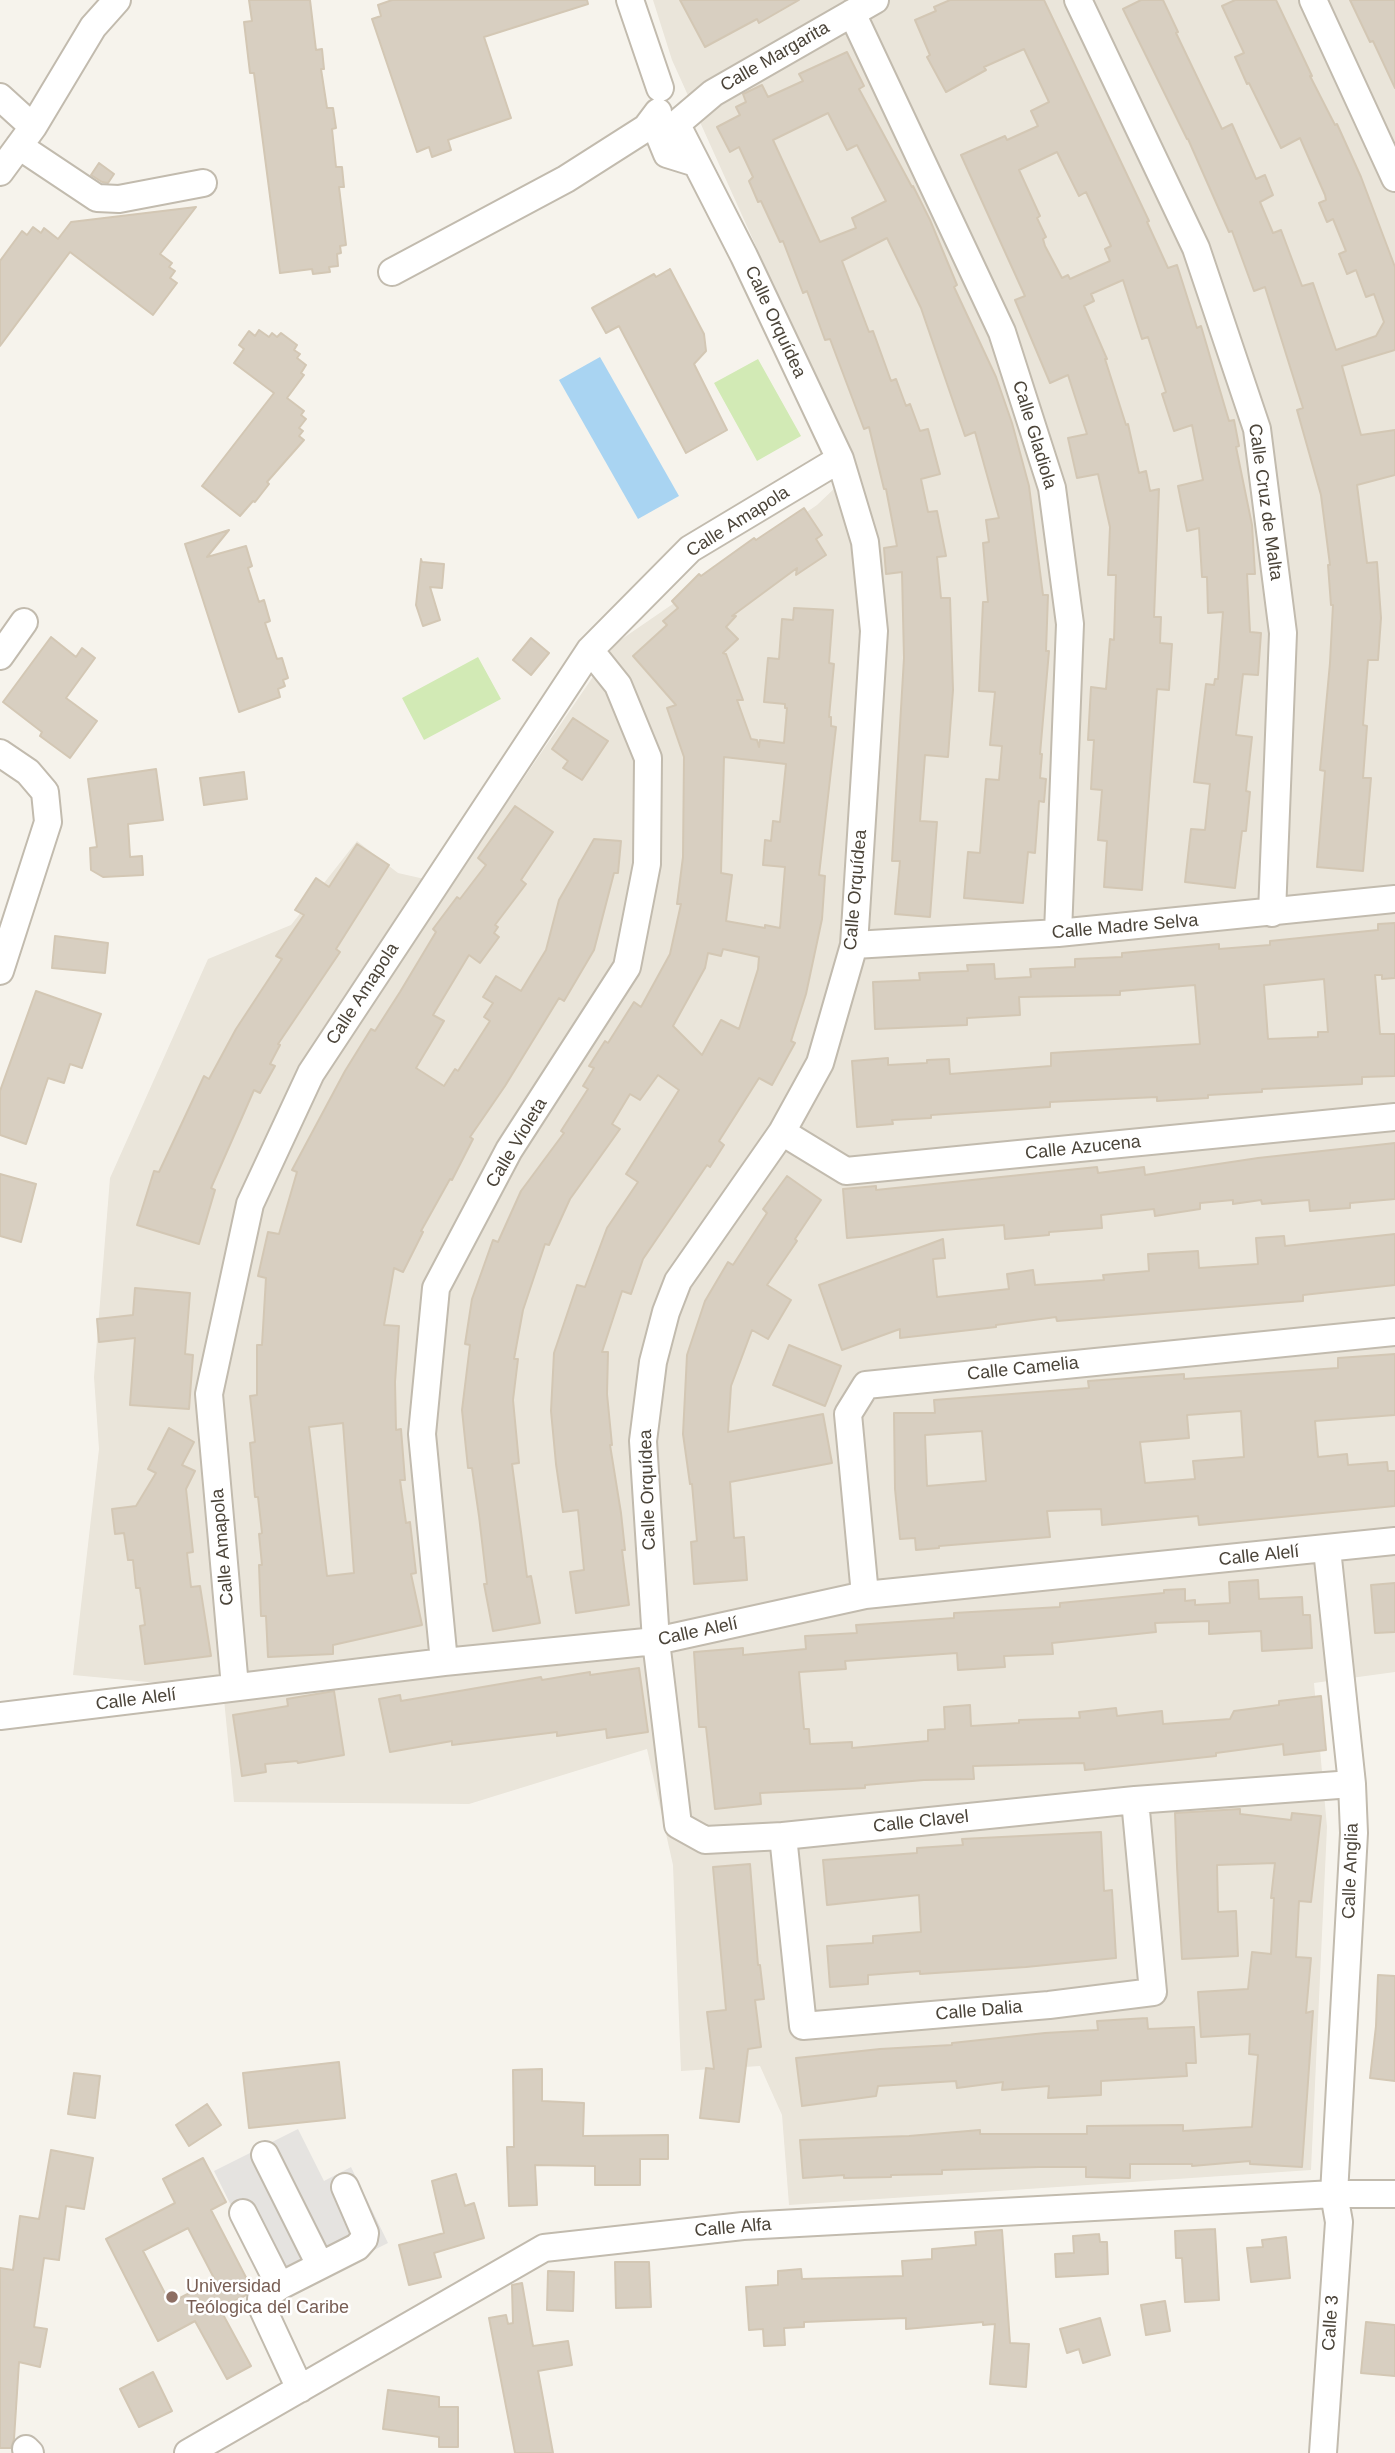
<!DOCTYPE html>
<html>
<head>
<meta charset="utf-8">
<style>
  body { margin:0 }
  canvas { display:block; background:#f6f3ec }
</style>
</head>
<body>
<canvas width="1395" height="2453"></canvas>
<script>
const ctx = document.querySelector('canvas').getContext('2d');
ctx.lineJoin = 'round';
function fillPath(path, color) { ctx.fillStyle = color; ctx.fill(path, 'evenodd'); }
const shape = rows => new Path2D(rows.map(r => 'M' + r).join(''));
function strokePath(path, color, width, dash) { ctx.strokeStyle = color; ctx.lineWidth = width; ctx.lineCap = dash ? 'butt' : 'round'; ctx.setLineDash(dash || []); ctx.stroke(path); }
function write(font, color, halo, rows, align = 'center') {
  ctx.font = font + ' Helvetica,sans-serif'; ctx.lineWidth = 5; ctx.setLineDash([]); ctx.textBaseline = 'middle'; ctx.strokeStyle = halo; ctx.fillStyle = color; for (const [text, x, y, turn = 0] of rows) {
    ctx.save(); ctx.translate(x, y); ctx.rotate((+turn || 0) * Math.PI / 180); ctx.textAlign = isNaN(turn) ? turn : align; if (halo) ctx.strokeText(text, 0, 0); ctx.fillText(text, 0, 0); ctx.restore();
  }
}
fillPath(shape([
  [653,0,1395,0,1395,1672,1314,1683,1327,1827,1311,2170,789,2205,782,2115,760,2066,681,2071,673,1865,647,1749,469,1804,234,1802,223,1689,73,1675,99,1449,94,1377,110,1178,208,959,291,925,357,841,398,873,451,885,616,643,817,505,856,468,672,60]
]), '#eae5da');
fillPath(shape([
  [758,359,801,436,757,461,714,383],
  [478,657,501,699,424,740,402,698]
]), '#d2eab5');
fillPath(shape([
  [298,2129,324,2181,351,2167,388,2243,277,2298,214,2171]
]), '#e5e3e0');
fillPath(shape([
  [600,357,679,496,638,519,559,380]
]), '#a9d4f2');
const building = shape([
  [249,0,310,0,316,50,322,49,324,69,321,69,327,108,333,108,336,128,332,129,336,167,342,167,344,187,339,187,346,245,340,246,341,253,337,254,338,266,329,267,330,272,313,274,312,269,280,273,254,73,250,73,244,22,252,21,249,0],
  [392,0,587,0,588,4,484,37,511,118,448,140,451,150,432,157,429,147,417,152,372,19,381,16,378,5,392,0],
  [680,0,799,0,759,23,757,19,705,47,680,0],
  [950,0,1044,0,1149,221,1147,222,1168,268,1177,265,1197,328,1201,326,1229,421,1234,420,1239,446,1236,447,1252,525,1255,574,1247,574,1250,632,1261,633,1258,675,1243,674,1236,735,1252,737,1246,791,1250,792,1246,831,1242,831,1235,888,1185,882,1191,829,1205,830,1210,784,1194,782,1206,684,1214,685,1215,679,1218,679,1223,612,1208,613,1207,577,1202,577,1199,528,1187,531,1178,486,1203,480,1192,425,1174,431,1162,394,1166,392,1148,337,1142,339,1123,280,1091,294,1094,301,1084,306,1107,359,1105,359,1126,425,1128,424,1139,473,1146,471,1150,491,1159,489,1154,617,1161,617,1160,643,1172,644,1169,690,1157,689,1142,890,1104,887,1107,841,1098,840,1102,790,1091,789,1094,740,1088,740,1091,687,1106,689,1110,639,1114,640,1116,575,1108,575,1110,527,1098,474,1077,478,1068,438,1087,434,1068,375,1050,383,1015,300,1025,296,961,155,1005,136,1007,140,1038,126,1031,111,1049,102,1024,49,984,67,986,70,946,92,927,57,930,55,915,20,936,11,934,7,950,0],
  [1057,152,1079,196,1086,192,1111,246,1105,249,1110,261,1070,279,1068,275,1062,278,1045,246,1043,239,1046,237,1037,218,1040,216,1019,170,1057,152],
  [1141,0,1163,0,1178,32,1176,33,1222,129,1232,124,1256,179,1265,175,1273,195,1260,202,1273,233,1281,230,1302,286,1313,283,1336,350,1376,336,1384,322,1374,294,1366,297,1356,270,1347,274,1339,254,1346,251,1333,219,1327,222,1319,203,1326,200,1325,195,1300,138,1281,148,1249,83,1247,84,1235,57,1244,53,1222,6,1235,0,1276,0,1312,76,1310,76,1335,125,1337,124,1361,177,1395,267,1395,350,1342,366,1361,435,1395,430,1395,475,1357,485,1367,563,1377,562,1381,618,1378,660,1368,660,1363,725,1367,726,1363,778,1371,778,1363,871,1317,867,1325,771,1320,770,1330,663,1333,605,1331,605,1328,565,1330,565,1321,495,1297,410,1303,408,1265,287,1254,291,1232,231,1229,232,1188,139,1187,139,1123,9,1141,0],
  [1350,0,1395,0,1395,88,1373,41,1370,42,1350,0],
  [847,52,864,86,859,89,912,187,913,186,930,220,957,285,954,287,996,377,1012,423,1029,486,1043,595,1048,595,1046,651,1049,651,1040,754,1042,754,1040,778,1046,779,1044,802,1039,801,1035,853,1028,852,1023,903,964,898,968,852,980,853,986,779,999,780,1002,746,990,745,995,692,979,691,983,602,988,602,983,543,989,542,986,520,999,518,975,432,965,436,921,308,887,238,842,261,869,332,873,331,891,381,896,379,906,406,910,404,920,431,928,429,940,474,921,479,928,512,937,511,946,556,937,557,941,598,950,598,953,690,948,757,925,755,920,821,937,822,930,917,895,914,900,861,892,861,904,658,902,572,886,574,884,548,897,546,886,489,884,489,869,427,864,429,830,339,825,340,807,291,803,293,783,241,780,242,761,201,758,202,749,181,753,177,739,147,730,152,717,127,740,115,736,107,746,102,743,94,762,85,768,97,803,81,799,74,847,52],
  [828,113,847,150,857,145,886,201,852,218,856,228,820,242,773,140,828,113],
  [99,163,114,174,108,183,102,182,91,175,99,163],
  [196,207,160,254,172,263,169,267,175,271,170,278,177,283,153,315,70,252,0,346,0,261,22,231,27,235,33,227,41,233,44,228,58,239,71,222,196,207],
  [670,269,704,334,706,351,694,364,727,430,686,453,619,326,606,333,592,308,654,274,656,277,670,269],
  [259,330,269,337,272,333,277,337,281,333,297,345,294,350,300,354,297,358,306,365,301,373,304,375,287,398,304,411,301,415,306,419,299,428,303,431,299,436,304,440,267,482,269,484,255,502,253,501,240,516,202,486,274,393,234,363,244,349,239,345,249,331,255,336,259,330],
  [804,508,822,535,816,539,826,555,796,575,797,568,732,616,736,616,726,627,738,639,723,653,726,654,743,700,737,700,751,739,757,740,759,747,760,740,784,743,787,708,785,708,785,704,764,702,768,658,779,659,782,619,793,620,794,608,833,610,829,663,834,664,829,717,831,717,831,726,836,727,819,875,825,876,822,919,806,994,791,1041,795,1043,772,1085,759,1078,719,1141,724,1145,710,1167,707,1165,643,1259,631,1294,622,1291,602,1352,608,1352,607,1394,612,1445,610,1445,621,1513,625,1550,622,1550,629,1605,576,1613,570,1572,584,1570,578,1510,563,1512,556,1464,551,1411,554,1353,577,1285,585,1287,607,1228,638,1182,626,1174,679,1090,658,1075,640,1100,630,1094,612,1124,620,1129,570,1199,549,1245,545,1244,523,1310,514,1359,518,1359,513,1400,519,1463,512,1464,527,1577,531,1576,540,1623,493,1631,484,1584,487,1584,479,1516,472,1468,468,1468,462,1410,470,1345,465,1344,472,1299,493,1240,498,1242,521,1191,564,1133,561,1131,588,1089,583,1086,594,1068,589,1066,605,1041,608,1043,634,1002,641,1007,670,954,681,904,677,904,683,857,684,757,667,708,676,705,633,656,667,625,663,621,678,608,672,601,699,574,701,576,754,538,756,540,804,508],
  [724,757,786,764,780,822,773,821,771,841,765,840,763,865,785,867,780,928,765,925,765,928,726,921,732,875,721,873,724,757],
  [723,949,759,957,758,969,739,1029,721,1020,702,1055,673,1026,705,968,708,953,721,956,723,949],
  [229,530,207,557,246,546,252,566,248,568,259,602,264,600,270,621,265,623,277,659,282,658,288,678,283,680,285,686,278,689,280,697,239,712,185,544,229,530],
  [421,559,422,562,444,564,442,588,430,587,440,620,423,626,416,605,421,559],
  [51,637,76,657,82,648,95,658,66,698,97,721,70,758,40,736,42,732,3,702,51,637],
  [531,638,549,653,531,675,513,660,531,638],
  [573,718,608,741,582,780,563,768,568,761,552,749,573,718],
  [156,769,163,820,128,824,130,857,142,856,143,875,103,877,91,870,90,848,97,847,88,779,156,769],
  [244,772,247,799,204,805,200,778,244,772],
  [515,806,553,832,521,880,526,884,495,925,498,927,494,933,499,937,480,963,469,955,433,1015,444,1021,416,1068,444,1086,455,1069,458,1071,490,1021,484,1017,493,1003,483,997,496,976,521,991,546,950,559,900,594,839,621,841,618,873,614,873,594,950,564,1001,559,998,505,1086,470,1137,473,1139,452,1180,450,1179,421,1231,423,1232,403,1272,394,1268,384,1325,399,1326,395,1382,396,1430,401,1429,405,1480,400,1480,406,1523,410,1522,416,1573,411,1574,422,1625,333,1645,333,1654,268,1657,266,1616,261,1616,260,1592,259,1565,262,1565,259,1534,262,1533,258,1497,255,1497,250,1443,255,1442,250,1396,257,1395,257,1345,262,1345,266,1278,258,1276,268,1232,279,1234,297,1172,292,1170,345,1071,371,1029,375,1031,400,992,436,932,433,929,457,897,460,899,486,865,478,858,515,806],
  [343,1423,354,1573,327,1576,309,1427,343,1423],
  [357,844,389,865,336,949,340,952,278,1044,280,1045,270,1064,275,1066,260,1093,254,1090,211,1188,215,1190,199,1244,137,1225,154,1171,159,1172,204,1076,209,1079,236,1029,282,959,276,956,304,915,295,910,316,878,329,887,357,844],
  [1395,923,1395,978,1382,979,1382,975,1375,975,1380,1034,1395,1034,1395,1076,1362,1077,1362,1084,1262,1089,1262,1092,1208,1095,1208,1098,1157,1101,1157,1097,1050,1102,1050,1107,931,1115,931,1118,892,1120,893,1124,857,1127,852,1061,888,1058,888,1065,927,1063,927,1060,949,1059,950,1074,1051,1066,1051,1053,1200,1044,1195,985,1120,991,1120,995,1019,997,1020,1015,967,1018,967,1025,875,1029,873,982,920,980,919,973,968,971,967,965,994,964,995,979,1031,977,1030,969,1075,967,1075,959,1122,957,1122,953,1219,944,1219,949,1270,945,1270,941,1378,930,1378,924,1395,923],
  [1324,979,1328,1032,1318,1032,1318,1037,1268,1039,1264,985,1324,979],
  [55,936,108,943,105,973,52,968,55,936],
  [36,991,101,1014,82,1068,70,1064,64,1083,48,1078,26,1144,0,1135,0,1091,36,991],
  [1395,1143,1395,1199,1350,1203,1350,1208,1310,1211,1309,1200,1262,1204,1261,1200,1233,1204,1233,1200,1200,1203,1200,1209,1155,1216,1154,1209,1101,1215,1102,1228,1049,1232,1049,1235,1005,1239,1004,1225,847,1238,843,1189,876,1186,876,1190,1097,1167,1098,1173,1144,1167,1145,1175,1258,1158,1395,1143],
  [0,1174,36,1184,21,1242,0,1236,0,1174],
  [787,1176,821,1200,795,1239,797,1241,767,1285,791,1300,768,1339,752,1330,731,1386,728,1432,823,1414,832,1463,730,1482,734,1538,744,1537,747,1580,694,1584,691,1542,697,1541,692,1484,690,1484,683,1434,687,1355,705,1301,728,1262,733,1265,767,1213,763,1209,787,1176],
  [1395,1234,1395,1285,1303,1295,1303,1301,1057,1321,1056,1317,996,1325,996,1327,900,1338,900,1329,842,1350,819,1285,943,1239,945,1258,933,1259,937,1297,1009,1289,1007,1274,1033,1270,1035,1285,1104,1280,1103,1275,1149,1271,1148,1254,1198,1251,1199,1268,1258,1264,1256,1238,1284,1236,1285,1246,1395,1234],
  [135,1288,190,1293,185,1354,193,1355,189,1409,130,1405,135,1338,99,1342,97,1319,133,1315,135,1288],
  [789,1345,841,1366,825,1406,773,1385,789,1345],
  [1395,1354,1395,1415,1315,1421,1318,1457,1347,1454,1348,1465,1387,1462,1388,1471,1395,1471,1395,1506,1199,1525,1198,1516,1102,1525,1101,1509,1047,1511,1050,1537,939,1546,939,1548,916,1550,915,1538,900,1539,895,1489,894,1413,935,1413,934,1400,1089,1388,1088,1381,1184,1374,1184,1379,1338,1368,1338,1358,1395,1354],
  [1241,1411,1244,1457,1193,1461,1195,1479,1145,1483,1140,1442,1189,1438,1187,1415,1241,1411],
  [982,1431,986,1481,927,1486,925,1435,982,1431],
  [169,1428,194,1442,182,1465,195,1471,186,1489,193,1552,187,1553,191,1587,200,1586,211,1656,145,1664,140,1626,145,1625,140,1588,136,1588,133,1560,128,1560,124,1533,115,1534,112,1509,136,1506,156,1473,148,1469,169,1428],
  [1258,1580,1259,1599,1302,1597,1303,1615,1310,1615,1312,1648,1262,1651,1261,1631,1209,1634,1209,1621,1155,1623,1156,1632,1052,1643,1053,1654,1004,1656,1005,1667,958,1670,957,1653,845,1661,846,1669,799,1672,804,1729,809,1729,810,1744,852,1742,852,1748,928,1741,928,1730,945,1729,944,1707,970,1705,971,1726,1019,1723,1019,1720,1080,1718,1079,1712,1116,1708,1117,1716,1162,1711,1163,1724,1230,1719,1234,1711,1279,1705,1279,1701,1321,1696,1326,1750,1284,1755,1283,1744,1216,1753,1216,1756,1085,1770,1084,1763,973,1766,974,1779,924,1780,865,1785,865,1788,760,1793,761,1804,715,1809,706,1727,699,1727,694,1652,743,1648,743,1655,806,1649,805,1636,857,1633,856,1625,954,1618,954,1613,1060,1607,1060,1603,1164,1593,1164,1590,1185,1589,1185,1601,1195,1600,1195,1605,1230,1603,1229,1582,1258,1580],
  [1395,1583,1395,1632,1375,1633,1371,1585,1395,1583],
  [639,1668,648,1732,607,1738,606,1729,557,1736,557,1732,452,1745,452,1741,390,1752,379,1699,400,1695,401,1701,541,1677,542,1680,590,1672,590,1675,639,1668],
  [334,1691,344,1755,298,1763,297,1761,265,1764,266,1772,242,1776,233,1715,288,1706,287,1699,334,1691],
  [1240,1809,1240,1814,1291,1820,1292,1813,1321,1816,1311,1902,1299,1901,1296,1957,1311,1958,1306,2013,1313,2011,1302,2167,1250,2164,1250,2161,1192,2166,1192,2164,1130,2164,1130,2178,1086,2177,1086,2167,1039,2167,942,2170,942,2174,891,2175,891,2177,844,2178,844,2175,803,2178,800,2140,909,2136,980,2130,980,2134,1087,2134,1087,2126,1183,2125,1183,2131,1252,2127,1258,2055,1249,2054,1250,2034,1201,2037,1198,1992,1248,1989,1252,1952,1271,1954,1274,1898,1271,1898,1275,1863,1217,1865,1218,1912,1236,1911,1238,1956,1182,1959,1177,1866,1175,1813,1240,1809],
  [1101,1832,1104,1891,1112,1890,1116,1958,1026,1967,920,1974,920,1971,868,1975,868,1984,830,1987,827,1946,873,1943,873,1936,921,1932,919,1895,827,1905,823,1860,917,1853,917,1848,963,1845,962,1839,1101,1832],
  [750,1864,758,1965,760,1965,764,1999,755,2000,761,2047,748,2049,739,2122,700,2118,706,2068,714,2069,707,2012,726,2010,713,1867,750,1864],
  [1378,1975,1395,1976,1395,2081,1370,2078,1376,2026,1378,1975],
  [1147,2018,1148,2029,1194,2027,1196,2063,1186,2063,1187,2076,1101,2081,1101,2095,1048,2098,1049,2086,1002,2090,1003,2082,957,2088,956,2081,878,2086,876,2096,802,2106,796,2058,880,2049,952,2045,952,2043,1045,2033,1098,2030,1097,2021,1147,2018],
  [339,2062,345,2118,249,2128,243,2073,339,2062],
  [542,2069,542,2101,584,2103,583,2136,668,2135,668,2159,640,2159,640,2185,595,2185,595,2166,535,2165,537,2205,509,2206,507,2147,514,2147,513,2070,542,2069],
  [74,2073,100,2076,95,2118,68,2114,74,2073],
  [207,2104,221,2125,189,2146,176,2125,207,2104],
  [51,2150,93,2158,84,2209,66,2206,59,2260,44,2258,34,2327,47,2329,40,2367,19,2362,14,2439,11,2448,0,2448,0,2268,13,2270,20,2216,39,2219,51,2150],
  [203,2158,226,2202,211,2210,251,2287,246,2295,220,2309,251,2366,227,2379,195,2321,158,2341,106,2239,175,2203,163,2179,203,2158],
  [188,2228,215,2280,170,2303,143,2251,188,2228],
  [456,2174,465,2206,474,2203,484,2238,434,2253,441,2277,409,2285,399,2245,444,2233,432,2181,456,2174],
  [1215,2229,1219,2300,1185,2302,1182,2258,1176,2258,1175,2231,1215,2229],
  [1002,2230,1010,2343,1029,2344,1026,2387,990,2384,995,2324,983,2325,983,2322,906,2329,906,2318,804,2322,804,2327,784,2328,785,2345,764,2346,763,2329,749,2330,746,2287,778,2285,778,2271,801,2269,802,2279,903,2276,902,2261,932,2259,932,2249,976,2245,975,2232,1002,2230],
  [1099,2234,1100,2242,1107,2242,1108,2274,1056,2277,1055,2254,1074,2253,1073,2236,1099,2234],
  [1286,2237,1290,2278,1251,2282,1247,2248,1263,2247,1262,2240,1286,2237],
  [615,2262,649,2262,651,2307,616,2308,615,2262],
  [548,2271,574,2272,573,2311,547,2310,548,2271],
  [522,2283,533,2346,568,2341,572,2365,538,2371,553,2453,515,2453,489,2318,506,2315,508,2324,513,2323,512,2285,522,2283],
  [1165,2301,1170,2331,1146,2335,1141,2305,1165,2301],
  [1100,2318,1110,2355,1083,2363,1079,2349,1067,2353,1060,2329,1100,2318],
  [1366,2322,1395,2325,1395,2376,1361,2373,1366,2322],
  [153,2372,172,2411,139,2427,120,2389,153,2372],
  [388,2390,439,2397,439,2407,458,2407,458,2447,439,2447,439,2437,383,2429,388,2390]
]);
fillPath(building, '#d8cfc1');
strokePath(building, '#d3c7b4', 2);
const minor = shape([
  [630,0,660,88],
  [1078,0,1196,248,1257,429,1283,633,1272,913],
  [1313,0,1395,178],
  [852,13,1002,332,1052,488,1070,624,1058,933],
  [0,97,33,127],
  [653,120,667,154,696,163],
  [680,121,713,93,875,0],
  [679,129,744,256,840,459,865,542,874,631,854,945,820,1063,782,1132,678,1281,666,1312,653,1362,643,1441,656,1641,678,1825,705,1840,783,1836,1135,1800,1352,1784],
  [19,146,97,198,119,199,203,183],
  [0,172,33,127,93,27,117,0],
  [392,272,566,179,646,128,658,112],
  [0,656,24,622],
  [0,753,28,772,45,792,48,822,0,971],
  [854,945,1058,933,1395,899],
  [782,1132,846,1171,1395,1117],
  [865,1595,848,1414,866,1385,1395,1332],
  [444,1662,422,1434,436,1288,509,1150,627,967,647,864,648,758,618,685,590,650],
  [235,1687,209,1394,250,1204,311,1073,590,650,690,549,840,459],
  [0,1716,444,1662,656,1641,865,1595,1395,1541],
  [783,1836,803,2026,1049,2005,1153,1992,1135,1800],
  [265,2155,320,2265],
  [243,2213,280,2286],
  [300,2389,261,2305,261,2299,280,2286,357,2247,364,2239,365,2233,345,2187],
  [26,2449,30,2453],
  [188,2453,544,2248,743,2226,1334,2194,1395,2194],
  [1323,2453,1339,2222,1334,2194,1354,1833,1352,1784,1327,1549]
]);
strokePath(minor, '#c2bbae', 30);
strokePath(minor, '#fff', 26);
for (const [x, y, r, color] of [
  [172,2297,7,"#8d6e63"]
]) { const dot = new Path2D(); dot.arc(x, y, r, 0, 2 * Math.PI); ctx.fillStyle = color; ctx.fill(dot); strokePath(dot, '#fff', 2.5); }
write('18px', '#4b4439', '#fff', [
  ["Calle Margarita",775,57,-30],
  ["Calle Orquídea",775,322,65],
  ["Calle Gladiola",1034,435,73],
  ["Calle Cruz de Malta",1265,502,82],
  ["Calle Amapola",738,522,-32],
  ["Calle Orquídea",856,890,-85],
  ["Calle Madre Selva",1125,927,-5],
  ["Calle Amapola",363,994,-57],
  ["Calle Violeta",517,1143,-59],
  ["Calle Azucena",1083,1148,-6],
  ["Calle Camelia",1023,1369,-6],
  ["Calle Orquídea",648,1490,-92],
  ["Calle Amapola",223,1547,-95],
  ["Calle Alelí",1259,1556,-6],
  ["Calle Alelí",698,1632,-12],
  ["Calle Alelí",136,1700,-7],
  ["Calle Clavel",921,1822,-6],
  ["Calle Anglia",1351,1871,-88],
  ["Calle Dalia",979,2011,-5],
  ["Calle Alfa",733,2228,-5],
  ["Calle 3",1331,2323,-86]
]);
write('18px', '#785e54', '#fff', [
  ["Universidad",186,2287],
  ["Teólogica del Caribe",186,2308]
], 'left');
</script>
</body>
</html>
